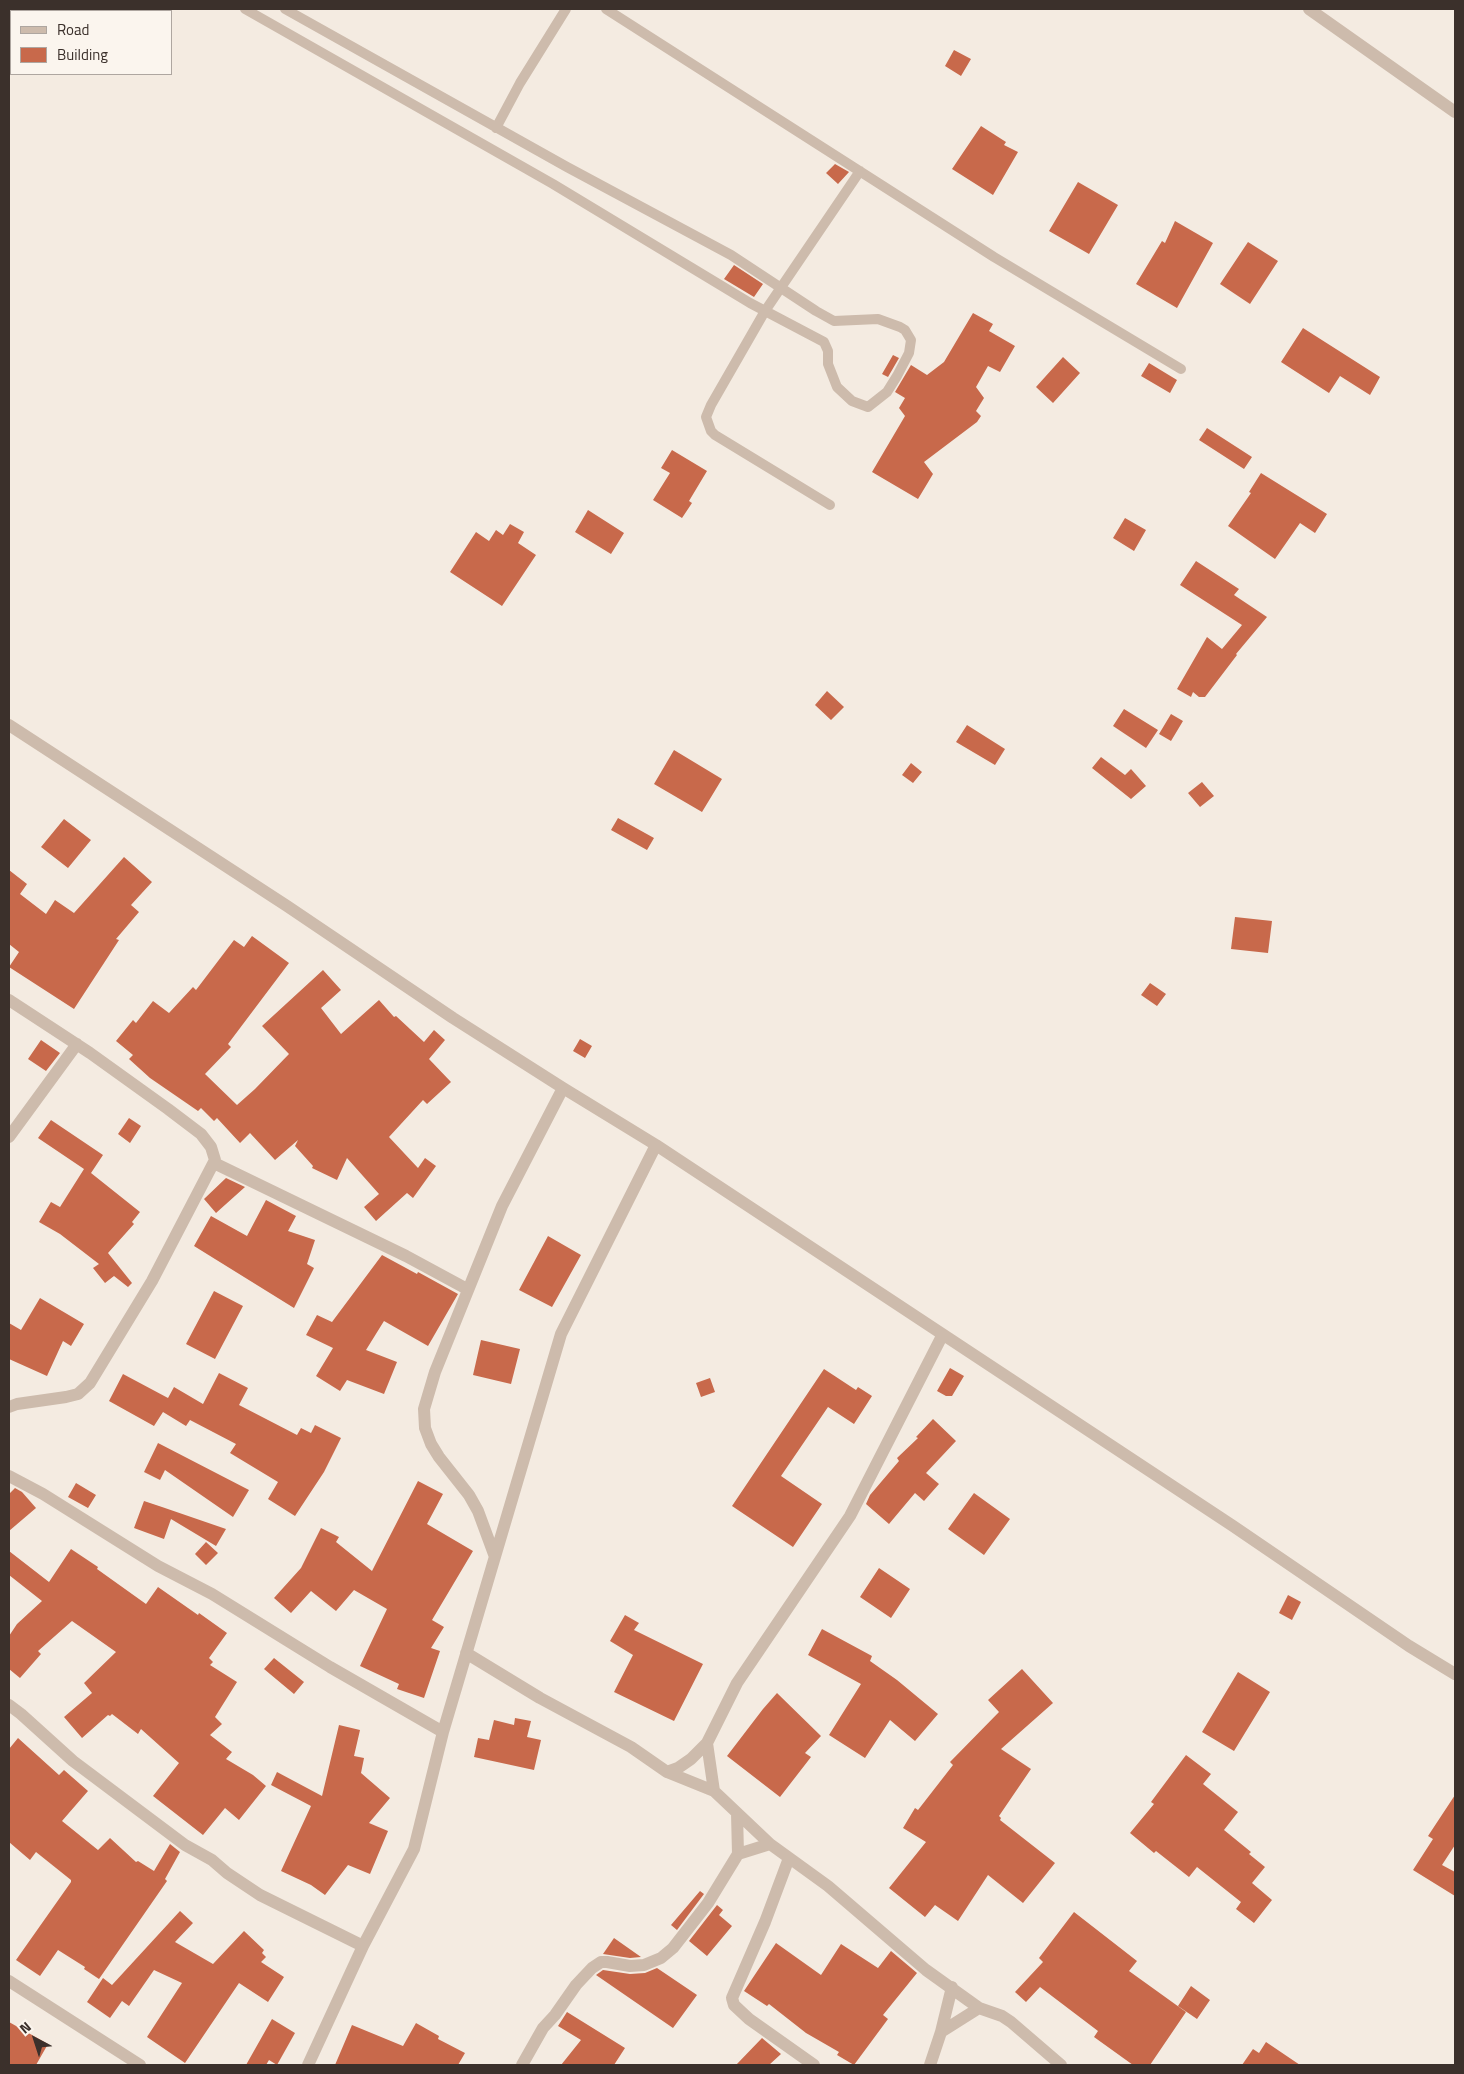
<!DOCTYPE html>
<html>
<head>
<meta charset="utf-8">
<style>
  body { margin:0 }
  #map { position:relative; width:1464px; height:2074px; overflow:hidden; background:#f4ebe1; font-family:"Titillium Web",sans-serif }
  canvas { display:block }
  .frame { position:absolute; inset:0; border:10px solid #3b302b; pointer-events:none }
  .legend { position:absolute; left:10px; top:10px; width:162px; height:65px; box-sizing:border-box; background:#fbf5ee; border:1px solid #aea6a0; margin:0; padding:6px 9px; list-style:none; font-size:15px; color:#3b302b }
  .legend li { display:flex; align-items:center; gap:10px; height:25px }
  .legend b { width:25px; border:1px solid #aea6a0 }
  .north { position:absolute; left:10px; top:2014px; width:50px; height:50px; -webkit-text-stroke:4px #fbf5ee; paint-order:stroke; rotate:320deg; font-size:14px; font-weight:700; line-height:20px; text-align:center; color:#3b302b }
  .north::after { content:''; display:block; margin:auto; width:18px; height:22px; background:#3b302b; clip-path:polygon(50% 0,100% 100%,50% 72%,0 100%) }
</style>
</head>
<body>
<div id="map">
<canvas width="1464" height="2074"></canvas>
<div class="frame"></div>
<ul class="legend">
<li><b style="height:6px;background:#cdbbac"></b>Road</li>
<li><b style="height:14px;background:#c8694b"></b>Building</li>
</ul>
<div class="north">N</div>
</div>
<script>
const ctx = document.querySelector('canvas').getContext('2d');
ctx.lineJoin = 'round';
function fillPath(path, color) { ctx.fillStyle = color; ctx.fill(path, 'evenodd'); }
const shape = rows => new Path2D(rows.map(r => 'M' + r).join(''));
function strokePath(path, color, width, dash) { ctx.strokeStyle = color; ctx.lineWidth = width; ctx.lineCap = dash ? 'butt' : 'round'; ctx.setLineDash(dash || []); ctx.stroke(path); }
fillPath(shape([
  [954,50,971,59,961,76,945,66],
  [981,126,1006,142,1004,145,1018,152,993,195,952,169],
  [835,164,849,172,838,184,826,173],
  [1078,182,1118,205,1089,254,1049,231],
  [1175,221,1213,243,1177,308,1136,284,1162,241,1165,243],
  [1248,242,1278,261,1250,304,1220,284],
  [734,265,763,284,754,297,724,279],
  [973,313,993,324,989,331,1015,346,1000,372,988,366,976,387,984,398,976,411,981,416,977,422,924,462,933,474,918,499,872,472,905,416,899,408,905,398,895,392,911,365,927,375,944,362],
  [1303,328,1380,377,1370,395,1340,376,1329,393,1281,362],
  [893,355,899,358,888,377,882,374],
  [1063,357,1080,373,1053,403,1036,387],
  [1149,363,1177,380,1170,393,1141,376],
  [1207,428,1252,457,1244,469,1199,440],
  [672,450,707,471,689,501,692,503,682,518,653,500,670,473,661,468],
  [1261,473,1327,514,1315,533,1300,523,1275,559,1228,526,1251,493,1249,492],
  [588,510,624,533,611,554,575,532],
  [1125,518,1146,530,1134,551,1113,538],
  [510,524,524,532,518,543,536,555,502,606,450,572,476,532,489,541,496,530,503,535],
  [1196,561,1239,589,1234,595,1267,617,1236,654,1237,655,1205,697,1199,697,1193,692,1191,697,1177,689,1207,637,1222,649,1242,625,1180,585],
  [827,691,844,707,831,720,815,705],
  [1124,709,1158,730,1146,748,1113,726],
  [1171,714,1183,721,1171,741,1159,734],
  [967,725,1005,749,995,765,956,742],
  [674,750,722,779,702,812,654,784],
  [1101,757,1125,775,1131,769,1146,786,1131,799,1092,768],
  [911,763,922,772,913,783,902,775],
  [1202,782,1214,796,1200,807,1188,793],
  [618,818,654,838,647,850,611,830],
  [64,819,91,840,68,868,41,847],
  [124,857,152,882,131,905,139,912,116,939,119,940,74,1009,9,967,19,952,9,944,9,870,27,884,20,894,46,914,55,900,74,913],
  [1235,917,1272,921,1268,953,1231,949],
  [252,936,289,963,228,1044,231,1047,205,1074,237,1105,255,1089,289,1054,262,1026,323,970,341,990,321,1008,341,1034,379,1000,394,1017,396,1016,424,1042,434,1030,445,1040,429,1059,451,1082,427,1104,423,1100,389,1137,418,1168,425,1158,436,1166,413,1198,407,1193,376,1221,364,1207,379,1194,347,1158,337,1180,312,1168,313,1166,295,1146,298,1140,275,1160,250,1133,240,1143,217,1118,214,1121,201,1108,198,1111,150,1078,129,1059,133,1055,116,1041,133,1020,136,1023,153,1001,169,1013,193,987,196,990,234,940,244,947],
  [1150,983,1166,994,1157,1006,1141,995],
  [580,1039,592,1046,585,1058,573,1051],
  [41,1040,60,1053,46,1071,28,1059],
  [129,1118,141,1126,130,1143,118,1134],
  [51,1120,103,1155,91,1173,140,1212,132,1222,134,1224,108,1253,132,1283,128,1287,114,1276,105,1283,93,1268,99,1264,60,1234,39,1222,51,1202,60,1207,84,1169,38,1138],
  [226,1178,245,1187,216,1213,204,1199],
  [266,1200,296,1216,288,1231,315,1240,307,1264,314,1268,294,1308,194,1246,211,1216,247,1236],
  [548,1236,581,1255,552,1307,519,1290],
  [382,1255,417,1274,418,1272,458,1294,428,1346,384,1321,366,1350,397,1362,384,1394,347,1380,340,1391,316,1376,333,1348,306,1335,317,1315,332,1322],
  [214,1291,243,1306,215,1359,186,1344],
  [40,1298,84,1324,71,1346,63,1341,47,1376,9,1359,9,1323,21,1330],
  [481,1340,520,1349,511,1384,473,1375],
  [950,1368,964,1376,952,1396,946,1396,937,1391],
  [824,1369,856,1390,858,1387,872,1396,854,1424,828,1407,781,1476,822,1504,793,1547,732,1506],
  [219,1373,248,1388,239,1405,297,1435,301,1428,311,1433,315,1425,341,1438,324,1472,295,1516,268,1499,278,1482,230,1453,236,1444,190,1420,186,1426,163,1412,154,1426,109,1401,123,1374,168,1398,174,1387,203,1404],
  [710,1378,715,1392,701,1397,696,1383],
  [933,1419,956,1441,926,1473,939,1484,924,1501,915,1493,889,1524,866,1504,870,1495,899,1461,897,1458,918,1438,916,1437],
  [158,1443,249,1490,233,1517,165,1470,160,1480,144,1472],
  [418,1481,443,1494,427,1524,473,1551,432,1620,444,1627,431,1648,440,1651,424,1698,397,1689,399,1684,360,1666,387,1609,354,1590,336,1611,311,1591,291,1613,274,1598,301,1568,321,1528,339,1537,336,1542,372,1571],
  [76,1483,96,1495,88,1508,68,1497],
  [15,1488,22,1492,36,1508,9,1531,9,1494],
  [974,1493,1010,1519,984,1555,948,1529],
  [144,1501,162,1507,226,1529,216,1546,171,1519,164,1539,134,1528],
  [206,1542,218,1553,206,1565,195,1554],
  [71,1549,98,1567,97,1569,146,1604,158,1587,198,1615,199,1613,227,1633,209,1658,213,1662,210,1665,237,1682,215,1717,222,1724,210,1735,232,1752,226,1759,253,1775,266,1786,239,1820,225,1808,203,1835,153,1796,179,1763,141,1729,138,1734,112,1714,110,1716,108,1715,82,1738,64,1717,92,1693,84,1683,116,1652,72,1621,38,1651,41,1654,20,1678,9,1669,9,1636,17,1624,42,1601,9,1575,9,1551,49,1582],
  [879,1568,910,1589,891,1618,860,1597],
  [1288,1595,1301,1602,1292,1620,1279,1613],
  [625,1615,639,1623,634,1630,703,1664,674,1721,614,1692,633,1655,610,1641],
  [822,1629,872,1656,870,1661,897,1680,938,1714,915,1741,890,1720,865,1758,829,1735,861,1684,808,1655],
  [274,1658,304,1682,294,1694,264,1669],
  [1022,1669,1053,1703,1001,1749,1031,1769,999,1816,1001,1818,1000,1820,1055,1863,1023,1903,988,1875,958,1921,935,1905,925,1917,889,1888,926,1842,903,1828,915,1808,918,1810,953,1765,950,1762,999,1712,988,1700],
  [1238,1672,1270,1692,1234,1751,1202,1732],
  [777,1693,821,1736,805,1753,811,1757,780,1797,727,1756,763,1709],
  [515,1718,531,1721,527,1737,541,1740,534,1770,474,1757,478,1738,489,1740,494,1720,514,1725],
  [339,1725,360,1730,354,1756,364,1758,361,1773,390,1798,369,1823,388,1831,370,1874,348,1865,325,1895,311,1885,281,1871,311,1806,271,1785,277,1772,322,1796],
  [18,1738,59,1775,64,1770,88,1791,62,1821,98,1850,110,1838,136,1862,138,1861,154,1871,170,1844,180,1852,165,1879,167,1881,99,1979,84,1969,85,1967,58,1950,40,1976,16,1960,71,1882,71,1880,36,1852,30,1860,9,1842,9,1749],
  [1186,1755,1211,1774,1203,1784,1238,1812,1224,1830,1251,1852,1249,1854,1265,1867,1252,1883,1272,1900,1254,1923,1236,1909,1241,1902,1197,1867,1189,1877,1156,1851,1154,1853,1130,1833,1154,1804,1151,1802],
  [1455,1795,1455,1845,1442,1865,1455,1872,1455,1896,1413,1870,1433,1839,1428,1836],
  [700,1891,704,1894,677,1930,671,1925],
  [717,1905,723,1910,719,1915,732,1926,707,1956,689,1941],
  [180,1911,193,1923,175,1942,213,1964,244,1931,264,1950,262,1953,266,1957,261,1962,284,1977,268,2002,239,1983,185,2063,147,2037,182,1983,154,1970,129,2006,122,2001,110,2018,87,2002,103,1978,112,1985],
  [1074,1912,1137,1961,1129,1971,1186,2012,1150,2065,1133,2065,1094,2037,1098,2031,1040,1987,1026,2002,1015,1992,1043,1962,1039,1958],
  [614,1938,641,1957,630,1958,603,1954],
  [776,1943,821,1975,841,1944,878,1968,891,1951,917,1973,883,2015,888,2019,854,2065,837,2055,839,2052,806,2033,769,2004,767,2006,744,1991],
  [657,1968,697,1995,673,2028,596,1975,603,1970,630,1974,645,1973],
  [1191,1986,1210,2000,1197,2019,1178,2006],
  [567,2012,625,2048,614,2065,561,2065,581,2040,558,2026],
  [272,2019,295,2033,277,2065,269,2060,266,2065,246,2065],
  [9,2022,48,2044,36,2065,9,2065],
  [416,2023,439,2036,438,2039,465,2053,458,2065,335,2065,352,2025,403,2046],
  [762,2038,781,2054,769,2065,736,2065],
  [1266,2042,1300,2065,1242,2065,1253,2049,1259,2053]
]), '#c8694b');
strokePath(shape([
  [245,9,553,184,750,303,824,342,828,351,828,364,837,387,852,401,868,407,887,392,897,376,909,353,911,340,905,330,900,327,878,319,834,321,816,311,731,255,567,167,285,9],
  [606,9,994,257,1181,369],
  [496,128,520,83,566,9],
  [830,505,715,435,711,431,706,417,711,405,765,311,860,171]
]), '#cdbbac', 10);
strokePath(shape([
  [1309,9,1455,112],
  [9,725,287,906,453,1018,563,1088,656,1145,1233,1526,1409,1646,1455,1674],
  [9,1000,90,1053,168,1109,201,1134,211,1147,215,1160,152,1281,90,1383,78,1394,66,1397,17,1404,9,1407],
  [9,1137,77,1044],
  [214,1163,406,1256,467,1289],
  [9,1476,43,1494,158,1566,212,1594,330,1667,443,1732],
  [495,1557,478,1511,469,1495,439,1457,431,1444,425,1428,424,1409,435,1372,502,1206,563,1088],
  [466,1653,540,1698,631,1747,667,1772,714,1791,770,1844,828,1886,926,1970,979,2008,1002,2016,1011,2022,1061,2065],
  [9,1705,21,1714,73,1761,185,1845,212,1860,227,1873,260,1895,363,1946],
  [707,1743,714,1791],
  [667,1772,678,1768,691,1759,707,1743,737,1683,850,1516,942,1336],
  [738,1854,770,1844],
  [789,1858,765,1922,732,1998,734,2005,749,2019,814,2065],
  [9,1981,140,2065],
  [941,2032,979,2008],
  [308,2065,363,1946,414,1849,443,1732,561,1334,656,1145],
  [522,2065,543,2028,555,2015,576,1985,592,1968,601,1962,607,1962,630,1966,644,1965,661,1958,673,1948,708,1903,738,1854,737,1813],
  [930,2065,941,2032,952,1987]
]), '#cdbbac', 12);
</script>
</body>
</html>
